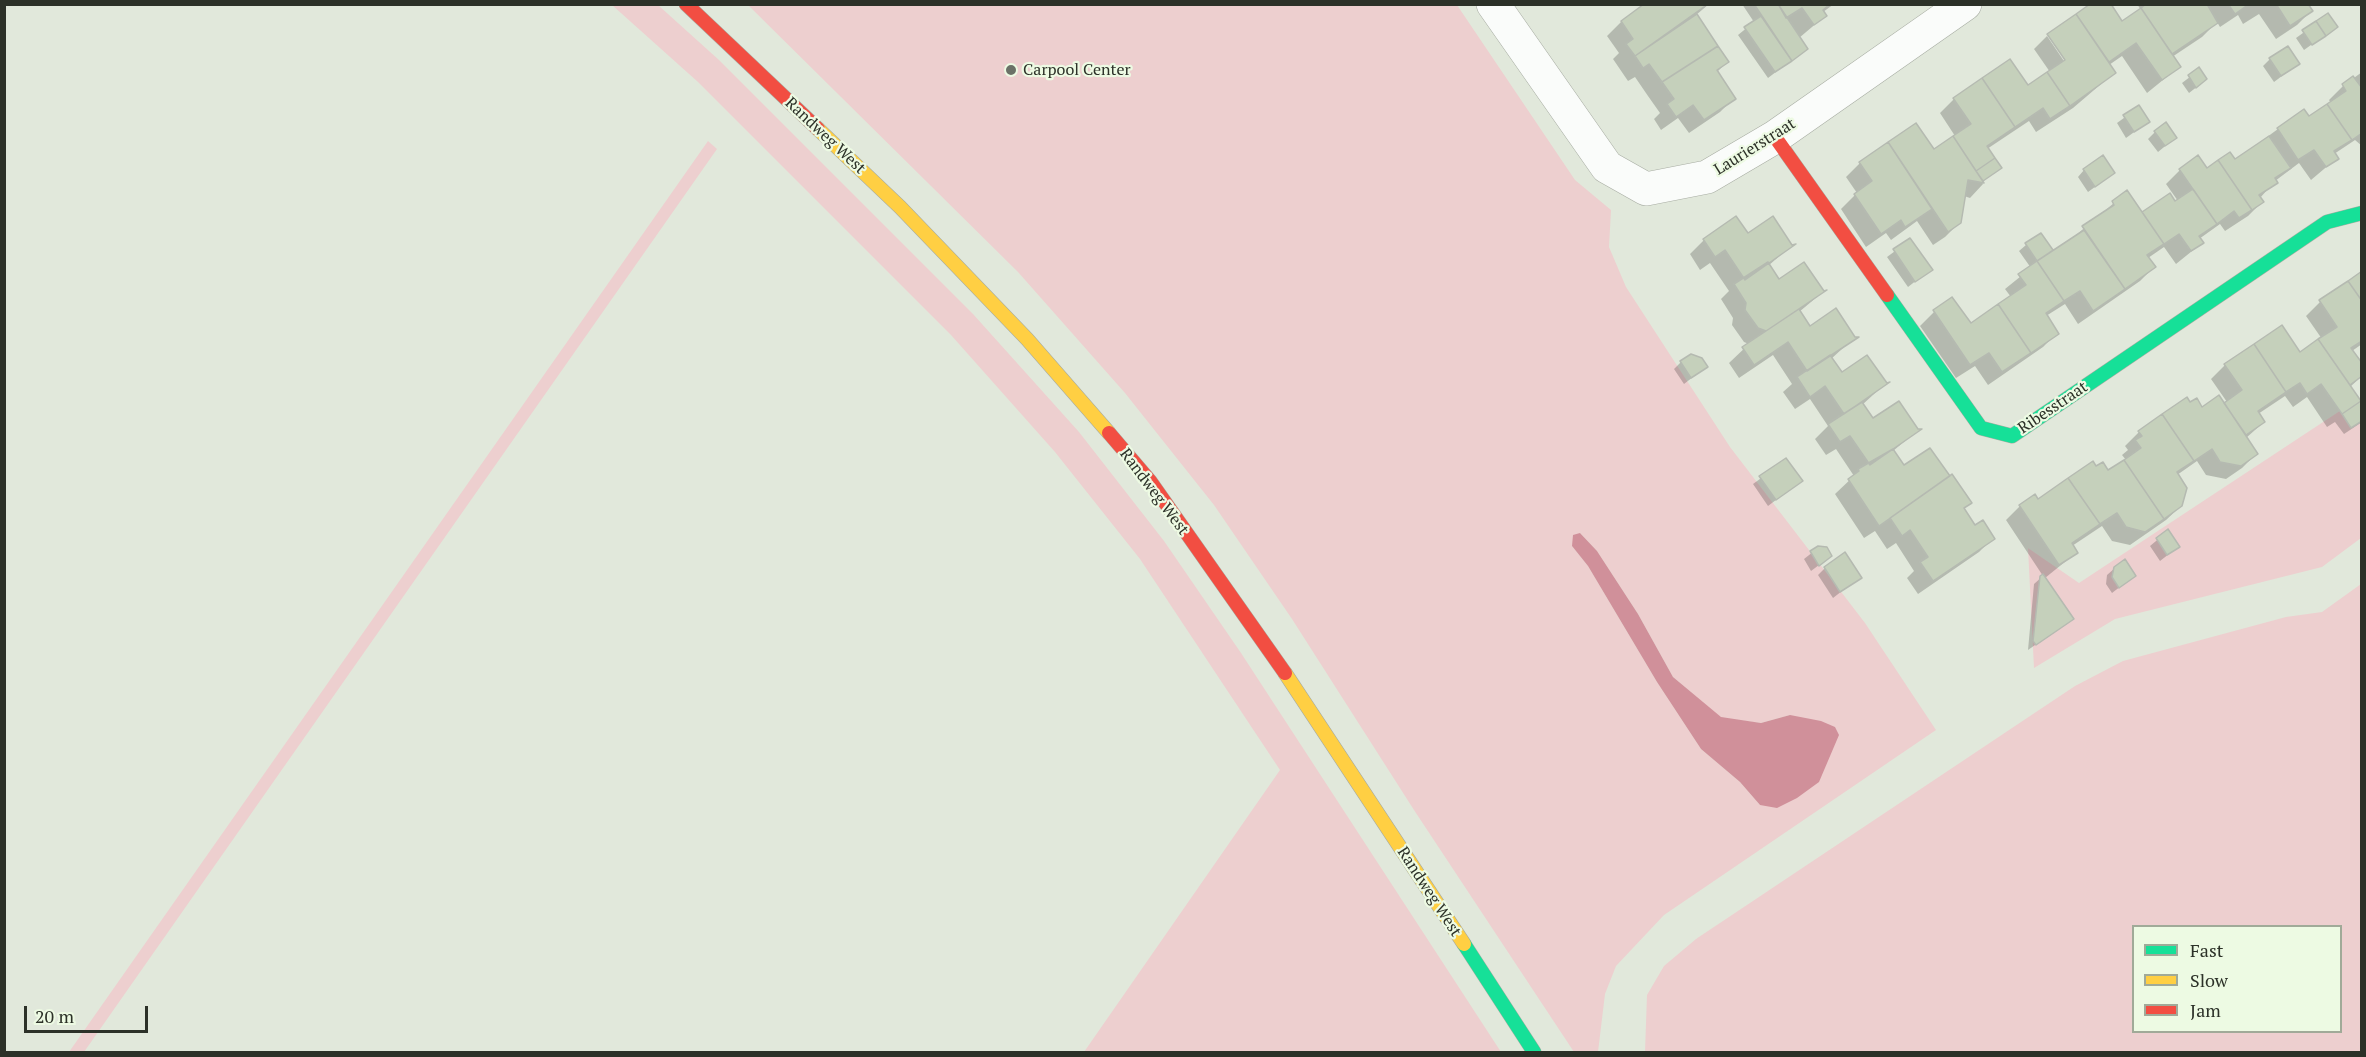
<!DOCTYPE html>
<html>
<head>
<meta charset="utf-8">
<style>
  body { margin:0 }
  #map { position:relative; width:2366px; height:1057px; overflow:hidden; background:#e1e8db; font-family:"PT Serif",serif }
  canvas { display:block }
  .frame { position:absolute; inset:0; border:6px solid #2c3128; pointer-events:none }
  .legend { position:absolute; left:2132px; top:925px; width:210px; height:108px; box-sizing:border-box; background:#edfae3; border:2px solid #a0aa98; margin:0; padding:8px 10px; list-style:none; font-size:18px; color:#2c3128 }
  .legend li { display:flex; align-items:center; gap:12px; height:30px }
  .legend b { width:30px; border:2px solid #a0aa98 }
  .scale { position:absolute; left:24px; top:1006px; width:124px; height:27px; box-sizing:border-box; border:3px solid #2c3128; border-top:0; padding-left:8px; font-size:18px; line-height:21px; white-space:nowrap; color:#2c3128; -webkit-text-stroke:4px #edfae3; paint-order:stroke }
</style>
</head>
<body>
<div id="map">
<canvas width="2366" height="1057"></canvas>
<div class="frame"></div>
<ul class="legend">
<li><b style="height:8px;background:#16e098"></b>Fast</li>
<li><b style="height:8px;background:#ffcf43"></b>Slow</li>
<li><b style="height:8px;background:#f24e42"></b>Jam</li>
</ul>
<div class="scale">20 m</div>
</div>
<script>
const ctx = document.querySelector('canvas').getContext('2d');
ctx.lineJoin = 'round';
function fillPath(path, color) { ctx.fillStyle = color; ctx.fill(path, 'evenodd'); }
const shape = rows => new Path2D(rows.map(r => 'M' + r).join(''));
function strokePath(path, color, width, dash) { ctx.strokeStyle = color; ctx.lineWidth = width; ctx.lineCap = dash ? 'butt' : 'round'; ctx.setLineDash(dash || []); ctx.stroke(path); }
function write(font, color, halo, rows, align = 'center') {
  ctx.font = font + ' "PT Serif",serif'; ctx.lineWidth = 4.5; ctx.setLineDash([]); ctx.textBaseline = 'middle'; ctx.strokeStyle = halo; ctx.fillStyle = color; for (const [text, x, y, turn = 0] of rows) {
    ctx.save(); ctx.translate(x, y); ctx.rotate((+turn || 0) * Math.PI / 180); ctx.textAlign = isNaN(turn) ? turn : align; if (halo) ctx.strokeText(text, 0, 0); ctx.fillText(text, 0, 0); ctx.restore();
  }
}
fillPath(shape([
  [612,5,658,5,719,60,973,314,1079,432,1164,541,1241,653,1501,1052,1084,1052,1280,770,1140,559,1055,452,951,335,698,82],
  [748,5,1457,5,1575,180,1611,210,1609,247,1626,287,1730,447,1865,623,1936,730,1664,915,1616,966,1605,994,1598,1052,1574,1052,1414,810,1292,619,1214,505,1125,393,1018,272],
  [1580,533,1597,551,1638,614,1673,677,1721,718,1761,723,1790,715,1760,805,1740,782,1701,749,1657,682,1588,566,1572,546],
  [708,141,717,149,84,1052,69,1052],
  [2361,397,2361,538,2322,567,2115,619,2034,668,2028,548,2079,583],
  [2361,584,2361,1052,1645,1052,1647,995,1664,966,1696,939,2075,686,2123,661,2286,617,2322,612],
  [2134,926,2340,926,2340,1032,2134,1032]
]), '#edcfcf');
fillPath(shape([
  [1580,533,1597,551,1638,614,1673,677,1721,717,1761,723,1790,715,1821,721,1835,727,1839,735,1819,782,1797,798,1777,808,1760,805,1740,782,1701,749,1657,682,1588,566,1572,546,1573,535]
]), '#d0909a');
fillPath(shape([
  [1647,4,1709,4,1696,15,1727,62,1717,72,1734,98,1720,112,1689,133,1678,118,1661,130,1654,119,1660,113,1648,96,1635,77,1628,81,1613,59,1619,53,1607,36,1621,22],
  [1742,4,1834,4,1823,12,1825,16,1799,38,1806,49,1768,78,1738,35,1754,22],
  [2093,4,2121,23,2141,10,2137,4,2307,4,2311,11,2297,25,2276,39,2259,14,2243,24,2238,15,2220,27,2217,22,2202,37,2172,57,2179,67,2147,93,2122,56,2109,65,2114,73,2073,108,2036,132,2029,121,1987,149,2000,168,1982,182,1983,184,1970,198,1964,196,1960,222,1945,237,1933,245,1917,221,1891,240,1886,233,1866,247,1841,209,1857,193,1846,177,1860,163,1916,125,1933,151,1955,136,1940,113,1954,99,2027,87,2050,72,2034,49,2047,36,2068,67,2071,66,2050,36,2048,36],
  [2328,15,2336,27,2304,50,2296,38],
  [2270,59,2298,64,2274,82,2263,66],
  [2199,70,2198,86,2189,93,2182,83],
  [2362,72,2362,146,2355,140,2334,154,2337,158,2311,180,2299,163,2275,181,2260,198,2262,202,2248,216,2225,231,2220,224,2199,239,2202,243,2176,264,2164,247,2148,258,2154,267,2140,281,2078,324,2065,304,2046,316,2057,333,2043,347,1988,385,1975,366,1956,378,1920,326,1934,312,1970,325,2011,297,2005,289,2031,268,2019,251,2026,245,2051,250,2046,255,2069,241,2127,192,2141,214,2175,203,2178,201,2166,184,2180,170,2206,170,2234,161,2278,129,2309,118,2331,103,2329,100,2343,86],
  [2139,107,2148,122,2126,138,2117,123],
  [2155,132,2175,138,2158,152,2148,139],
  [2084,170,2114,173,2088,192,2078,177],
  [1736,218,1747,235,1791,246,1768,266,1779,281,1823,292,1799,312,1810,328,1854,338,1831,359,1841,374,1885,384,1862,405,1873,420,1917,431,1893,451,1904,467,1970,503,1963,510,1975,527,1993,538,1979,552,1918,594,1907,578,1914,571,1896,543,1887,549,1875,531,1864,538,1835,494,1854,476,1836,449,1826,455,1815,439,1828,426,1810,399,1795,409,1783,392,1792,384,1773,355,1739,378,1729,363,1749,344,1744,342,1732,325,1733,318,1721,299,1729,291,1710,263,1700,270,1690,254,1704,240],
  [1910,240,1931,269,1908,287,1887,257],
  [2362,273,2362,344,2352,351,2362,376,2350,387,2362,404,2362,422,2344,434,2335,422,2327,427,2307,397,2293,407,2285,396,2258,414,2264,422,2246,438,2256,454,2242,468,2226,479,2206,475,2197,461,2177,475,2181,506,2166,520,2130,545,2112,541,2102,526,2072,546,2076,553,2045,578,2072,619,2028,650,2034,584,2043,576,2006,520,2020,506,2037,501,2096,468,2108,472,2126,460,2122,455,2128,450,2125,446,2139,432,2190,405,2202,409,2227,402,2211,379,2225,365,2299,354,2322,339,2306,316,2320,302],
  [1681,362,1706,367,1684,384,1674,369],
  [1786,460,1801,481,1768,506,1753,484],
  [2168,531,2178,547,2160,561,2150,546],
  [1818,548,1831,556,1811,571,1804,559],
  [1825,568,1860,577,1833,598,1818,575],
  [2115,568,2134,576,2112,593,2106,584,2107,575]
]), '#0003');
const building = shape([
  [1644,4,1708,4,1635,56,1626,44,1633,39,1621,21,1644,4],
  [1754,4,1778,4,1808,49,1792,61,1754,4],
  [1778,4,1830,4,1823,10,1827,16,1814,25,1802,8,1786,18,1778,4],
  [2090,4,2111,4,2122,21,2141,8,2181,67,2162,80,2136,43,2109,62,2076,14,2090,4],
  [2146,4,2207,4,2218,23,2172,54,2141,8,2146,4],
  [2228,4,2249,4,2235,14,2228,4],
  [2276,4,2308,4,2313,11,2290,26,2276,4],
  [2328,13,2338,27,2326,36,2316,21,2328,13],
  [1697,14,1718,46,1662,82,1649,64,1643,68,1635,56,1697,14],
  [2076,14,2116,73,2070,106,2047,72,2065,60,2047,34,2076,14],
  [1761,16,1792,61,1775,72,1744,27,1761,16],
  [2316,21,2326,36,2312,45,2302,30,2316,21],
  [1718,46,1729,62,1717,70,1736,99,1704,120,1693,105,1676,117,1667,104,1674,99,1662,82,1718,46],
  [2288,46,2300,64,2281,76,2269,58,2288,46],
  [2010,59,2028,85,2047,72,2070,106,2050,119,2043,108,2015,127,1982,78,2010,59],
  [2199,67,2207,79,2196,88,2188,75,2199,67],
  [2353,76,2362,88,2362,133,2352,140,2327,104,2346,91,2342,84,2353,76],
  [1982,78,2015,127,1987,146,1995,158,1976,171,1953,136,1971,124,1953,98,1982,78],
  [2327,104,2352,140,2334,151,2339,159,2326,167,2314,150,2298,160,2277,128,2304,109,2309,116,2327,104],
  [2139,105,2150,122,2134,132,2123,115,2139,105],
  [2166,122,2177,138,2165,146,2154,131,2166,122],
  [1916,123,1934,149,1953,136,1984,183,1968,180,1961,223,1948,232,1888,142,1916,123],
  [2269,136,2291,168,2275,178,2278,183,2259,195,2264,202,2252,210,2218,160,2230,152,2235,159,2269,136],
  [1888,142,1932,209,1905,227,1901,220,1881,234,1854,194,1872,181,1859,162,1888,142],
  [2103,155,2115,173,2095,187,2083,169,2103,155],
  [2198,155,2207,168,2218,160,2252,210,2239,218,2234,211,2217,224,2179,169,2198,155],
  [1995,158,2002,168,1983,181,1976,171,1995,158],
  [2193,189,2217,224,2199,236,2204,243,2191,251,2179,234,2164,244,2142,212,2170,193,2175,201,2193,189],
  [2127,190,2164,244,2147,255,2156,267,2125,289,2082,226,2114,205,2112,201,2127,190],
  [1736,216,1748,233,1773,216,1792,245,1796,244,1745,280,1725,250,1715,257,1703,239,1736,216],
  [2084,230,2125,289,2093,311,2080,291,2064,301,2037,261,2084,230],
  [2041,233,2053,250,2037,261,2025,243,2041,233],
  [1910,238,1933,270,1915,282,1893,249,1910,238],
  [2037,261,2064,301,2046,313,2059,334,2031,353,1998,304,2026,285,2018,274,2037,261],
  [1768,262,1779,279,1804,262,1824,291,1827,290,1766,331,1758,328,1745,310,1746,303,1734,284,1768,262],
  [2362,271,2362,301,2348,281,2362,271],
  [2348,281,2362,301,2362,341,2351,348,2362,363,2362,376,2350,385,2318,339,2337,327,2319,300,2348,281],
  [1952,297,1971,323,1998,304,2031,353,2002,372,1989,353,1970,365,1933,310,1952,297],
  [1836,308,1855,337,1859,337,1807,371,1788,342,1754,365,1742,347,1799,309,1810,326,1836,308],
  [2282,325,2300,352,2318,339,2361,401,2342,414,2321,384,2307,394,2300,383,2286,392,2254,344,2282,325],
  [2254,344,2286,392,2258,411,2265,422,2246,435,2224,403,2242,390,2224,364,2254,344],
  [1691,354,1702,358,1708,367,1691,378,1680,361,1691,354],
  [1830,355,1842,372,1867,355,1887,383,1890,382,1844,414,1825,386,1810,397,1797,377,1830,355],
  [2219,395,2258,454,2241,466,2220,462,2212,449,2194,461,2162,414,2187,397,2190,402,2197,398,2202,407,2219,395],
  [1899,401,1918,429,1922,429,1870,465,1850,436,1840,442,1828,424,1862,402,1873,418,1899,401],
  [2361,401,2362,421,2351,428,2342,414,2361,401],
  [2162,414,2194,461,2177,472,2187,488,2182,506,2164,519,2124,460,2141,448,2135,440,2142,436,2138,431,2162,414],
  [1930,448,1950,476,1879,526,1848,479,1859,471,1858,469,1893,449,1904,465,1930,448],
  [1786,458,1803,481,1776,500,1759,476,1786,458],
  [2124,460,2164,519,2145,532,2126,527,2117,513,2100,524,2068,478,2093,461,2096,466,2103,462,2108,470,2124,460],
  [1952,474,1972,503,1964,508,1975,525,1983,520,1995,539,1933,581,1920,562,1928,557,1910,530,1902,536,1890,518,1952,474],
  [2068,478,2100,524,2072,543,2078,553,2059,565,2019,505,2035,494,2038,499,2068,478],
  [2168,529,2180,547,2167,555,2156,538,2168,529],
  [1818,546,1827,547,1832,556,1819,566,1810,551,1818,546],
  [1845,552,1862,578,1840,592,1824,567,1845,552],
  [2125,559,2136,576,2119,588,2112,577,2114,567,2125,559],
  [2043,574,2074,619,2036,645,2033,641,2040,576,2043,574]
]);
fillPath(building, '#c5d0bb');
strokePath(building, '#b5bab1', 1.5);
const street = shape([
  [1493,4,1607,167,1646,189,1707,177,1775,137,1965,4]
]);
const fast = shape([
  [1887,295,1981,428,2012,436,2327,222,2362,213],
  [1464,944,1534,1052]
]);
const slow = shape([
  [818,129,900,207,1027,339,1109,433],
  [1285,673,1464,944]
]);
const jam = shape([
  [686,4,818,129],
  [1775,137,1887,295],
  [1109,433,1150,481,1285,673]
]);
strokePath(street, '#a7aca2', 34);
strokePath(fast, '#a7aca2', 15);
strokePath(slow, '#a7aca2', 15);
strokePath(jam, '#a7aca2', 15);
strokePath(street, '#fafcfa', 33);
strokePath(fast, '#16e098', 14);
strokePath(slow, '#ffcf43', 14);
strokePath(jam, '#f24e42', 14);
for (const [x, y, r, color] of [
  [1011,70,6,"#6b7167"]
]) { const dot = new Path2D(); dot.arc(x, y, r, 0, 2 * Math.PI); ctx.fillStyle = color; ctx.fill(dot); strokePath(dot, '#edfae3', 2); }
write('16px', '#2c3128', '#edfae3', [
  ["Carpool Center",1023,70]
], 'left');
write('16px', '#2c3128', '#edfae3', [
  ["Randweg West",825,136,43],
  ["Laurierstraat",1755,147,-32],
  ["Ribesstraat",2053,408,-34],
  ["Randweg West",1154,492,53],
  ["Randweg West",1429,892,57]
]);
</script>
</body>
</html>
